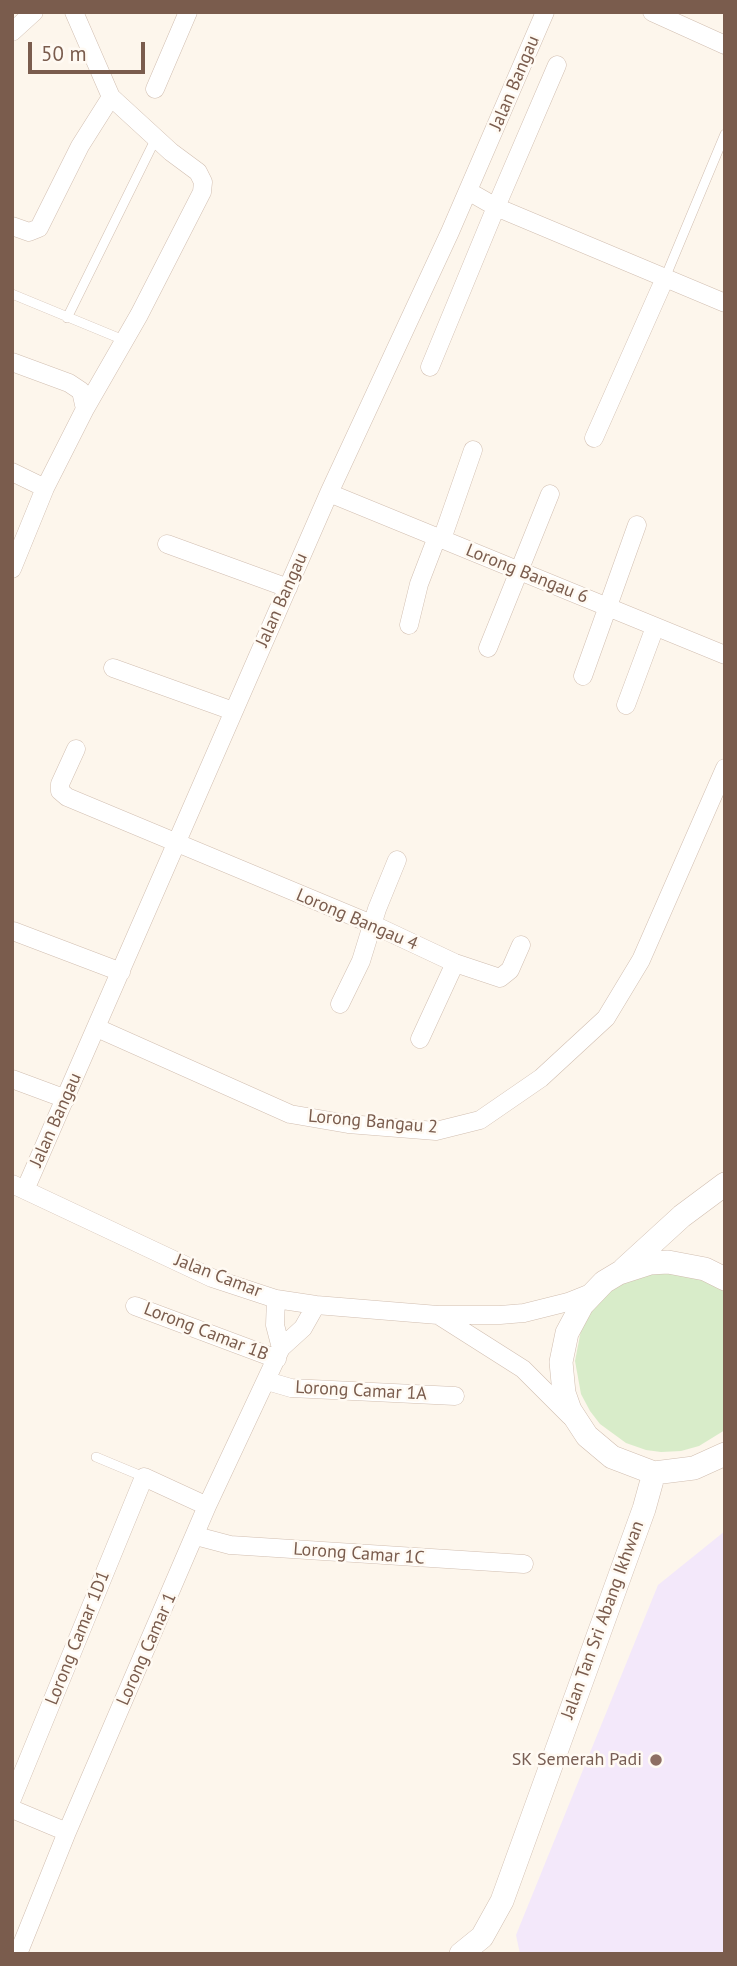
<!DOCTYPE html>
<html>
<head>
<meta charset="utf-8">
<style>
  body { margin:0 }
  #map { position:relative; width:737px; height:1966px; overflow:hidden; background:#fdf6ec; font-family:"PT Sans",sans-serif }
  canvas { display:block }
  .frame { position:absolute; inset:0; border:14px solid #7a5c4d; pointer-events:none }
  .scale { position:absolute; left:28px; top:42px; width:117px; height:32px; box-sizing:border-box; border:4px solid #7a5c4d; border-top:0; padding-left:9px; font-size:21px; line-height:24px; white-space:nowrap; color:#7a5c4d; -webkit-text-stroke:5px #fffaf3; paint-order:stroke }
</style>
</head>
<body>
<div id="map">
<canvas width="737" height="1966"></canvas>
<div class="frame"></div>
<div class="scale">50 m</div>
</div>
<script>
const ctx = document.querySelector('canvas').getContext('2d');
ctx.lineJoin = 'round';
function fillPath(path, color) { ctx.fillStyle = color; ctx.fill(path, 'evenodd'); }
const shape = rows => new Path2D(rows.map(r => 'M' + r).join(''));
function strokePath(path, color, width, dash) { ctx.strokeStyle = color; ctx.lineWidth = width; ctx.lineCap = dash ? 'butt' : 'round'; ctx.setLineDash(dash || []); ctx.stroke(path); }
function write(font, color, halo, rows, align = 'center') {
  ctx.font = font + ' "PT Sans",sans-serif'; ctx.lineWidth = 5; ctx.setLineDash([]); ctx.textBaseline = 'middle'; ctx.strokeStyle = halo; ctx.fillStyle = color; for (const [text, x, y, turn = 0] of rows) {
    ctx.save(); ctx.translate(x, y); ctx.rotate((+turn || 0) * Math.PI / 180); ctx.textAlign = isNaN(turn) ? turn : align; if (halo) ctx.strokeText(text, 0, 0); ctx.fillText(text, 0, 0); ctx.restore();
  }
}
fillPath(shape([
  [725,1531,725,1954,520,1954,516,1935,658,1585]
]), '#f3e8fa');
fillPath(shape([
  [676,1271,710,1282,725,1292,725,1430,699,1446,681,1451,661,1452,646,1450,626,1443,600,1424,590,1411,581,1394,575,1361,581,1330,589,1313,605,1294,637,1275]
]), '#d8ecc9');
const service = shape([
  [665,278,725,134],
  [12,294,126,341],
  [67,318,156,138],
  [96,1457,144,1477]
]);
const minor = shape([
  [74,12,111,97,171,152,198,172,203,182,202,192,139,315,85,409],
  [652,12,725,45],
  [12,32,34,12],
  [155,89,188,12],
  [468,191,496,207,725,303],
  [12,226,29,232,39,228,80,146,111,97],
  [12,362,69,383,81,391,85,409,45,488,12,569],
  [430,367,496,207,557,65],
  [594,438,665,278],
  [12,472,45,488],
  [329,493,725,655],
  [442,539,473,450],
  [167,544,288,588],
  [409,625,419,584,437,537],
  [488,648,550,494],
  [113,668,233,711],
  [583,676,637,525],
  [626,705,655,627],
  [76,749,60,784,60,791,67,797,374,925,455,963,500,978,510,970,521,945],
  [13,931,121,972],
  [340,1004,361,961,377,909,397,860],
  [97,1028,290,1114,348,1124,436,1131,480,1120,541,1078,606,1018,641,960,725,768],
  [420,1039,455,963],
  [12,1079,66,1099],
  [12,1184,212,1278,276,1299,316,1305,438,1315,500,1315,524,1313,568,1302,593,1292],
  [25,1190,329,493,450,232,545,12],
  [276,1299,275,1325,281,1348],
  [135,1306,277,1359],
  [438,1315,523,1369,570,1416],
  [267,1381,291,1388,455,1396],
  [196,1536,230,1545,524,1564],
  [12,1799,144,1477,207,1506],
  [12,1809,67,1832],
  [18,1954,67,1832,207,1506,281,1348,303,1328,316,1305]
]);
const tertiary = shape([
  [624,1269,682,1216,725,1184],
  [725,1279,705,1269,668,1262,650,1263,619,1273,604,1282,582,1305,567,1333,561,1362,564,1393,570,1410,587,1436,612,1457,654,1473,694,1468,725,1454],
  [461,1954,482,1937,502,1901,644,1509,654,1473]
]);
strokePath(service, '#d1beb0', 10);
strokePath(minor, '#d1beb0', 19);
strokePath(tertiary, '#d1beb0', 24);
strokePath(service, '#fff', 9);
strokePath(minor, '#fff', 18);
strokePath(tertiary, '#fff', 23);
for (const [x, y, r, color] of [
  [656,1760,7,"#8d6e63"]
]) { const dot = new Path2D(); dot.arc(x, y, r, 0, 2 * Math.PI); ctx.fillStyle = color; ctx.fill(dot); strokePath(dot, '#fffaf3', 2.5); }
write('18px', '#7a5c4d', '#fffaf3', [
  ["Jalan Bangau",515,83,-67],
  ["Lorong Bangau 6",527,574,22],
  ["Jalan Bangau",282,600,-66],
  ["Lorong Bangau 4",357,920,23],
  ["Jalan Bangau",56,1120,-66],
  ["Lorong Bangau 2",373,1122,5],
  ["Jalan Camar",218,1276,21],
  ["Lorong Camar 1B",206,1332,21],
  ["Lorong Camar 1A",361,1391,3],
  ["Lorong Camar 1C",359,1554,4],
  ["Jalan Tan Sri Abang Ikhwan",603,1620,-70],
  ["Lorong Camar 1D1",78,1638,-68],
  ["Lorong Camar 1",147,1649,-66]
]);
write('18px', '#785e54', '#fffaf3', [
  ["SK Semerah Padi",642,1760]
], 'right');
</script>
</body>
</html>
